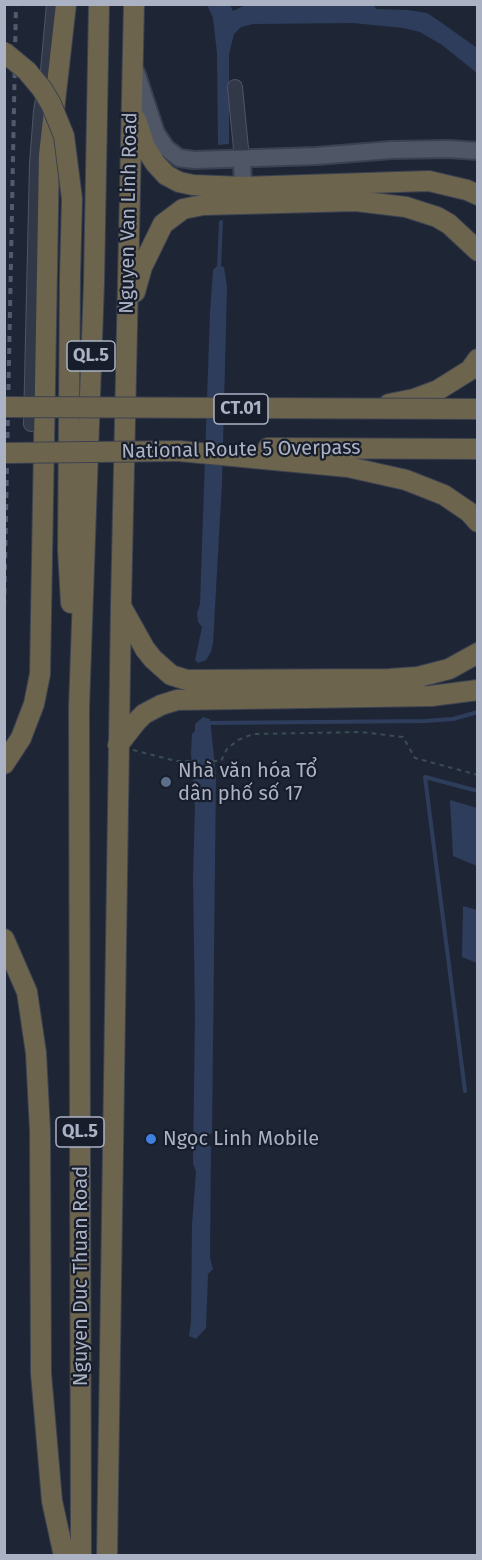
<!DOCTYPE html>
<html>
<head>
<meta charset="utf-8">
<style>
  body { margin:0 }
  #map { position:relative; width:482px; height:1560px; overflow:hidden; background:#1e2636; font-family:"Fira Sans",sans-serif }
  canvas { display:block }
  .frame { position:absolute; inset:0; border:6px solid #abb2c4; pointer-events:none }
</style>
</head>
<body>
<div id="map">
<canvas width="482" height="1560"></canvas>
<div class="frame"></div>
</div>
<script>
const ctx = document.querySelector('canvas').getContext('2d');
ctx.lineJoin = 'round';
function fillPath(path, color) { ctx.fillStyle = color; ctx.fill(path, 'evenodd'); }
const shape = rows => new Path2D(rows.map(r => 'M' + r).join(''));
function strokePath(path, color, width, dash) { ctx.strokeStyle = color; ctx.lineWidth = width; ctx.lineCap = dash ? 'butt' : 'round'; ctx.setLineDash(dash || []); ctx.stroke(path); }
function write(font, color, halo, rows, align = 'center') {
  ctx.font = font + ' "Fira Sans",sans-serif'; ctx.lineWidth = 4.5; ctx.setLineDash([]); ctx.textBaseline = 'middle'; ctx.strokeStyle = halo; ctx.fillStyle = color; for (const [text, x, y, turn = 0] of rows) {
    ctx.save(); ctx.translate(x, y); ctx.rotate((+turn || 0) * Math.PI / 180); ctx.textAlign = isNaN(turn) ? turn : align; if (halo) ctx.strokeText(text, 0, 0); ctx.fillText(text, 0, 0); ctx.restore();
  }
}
fillPath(shape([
  [373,4,376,9,408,10,427,13,442,23,477,48,477,73,442,45,420,32,403,28,353,23,253,24,241,27,234,34,229,54,229,144,218,145,217,53,213,18,207,5,230,5,233,11,245,5],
  [218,265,224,267,227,287,222,482,213,643,211,652,206,660,198,663,195,660,202,627,198,622,197,613,200,604,210,312,213,270],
  [203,717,210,719,216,776,212,1132,205,1140,211,1147,210,1258,213,1269,208,1274,206,1328,196,1339,189,1336,191,1322,192,1225,196,1172,193,1163,195,1016,193,877,195,808,191,753,192,734,195,731,195,724],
  [450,800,477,808,477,866,453,856],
  [463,906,477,910,477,963,462,957]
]), '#2e3d5c');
strokePath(shape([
  [219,268,221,222],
  [208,723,425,721,453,719,478,712],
  [465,1091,425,777,478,791]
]), '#2e3d5c', 4);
const minor = shape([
  [235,87,242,159],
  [31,424,37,164,41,111,48,71,54,4]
]);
const major = shape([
  [136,72,156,133,166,148,179,158,194,160,316,156,391,150,448,149,478,151],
  [242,159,243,187]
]);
const highway = shape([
  [136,120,145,147,155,163,166,175,179,182,193,185,243,187,429,181,467,190,478,195],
  [70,276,68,550,71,603],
  [135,292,142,267,163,224,183,209,203,205,356,201,406,207,437,217,449,224,478,251],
  [389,404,414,399,438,390,470,370,478,359],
  [268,448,478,449],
  [179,451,348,467,406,480,444,495,469,512,478,522],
  [121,606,145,649,153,659,171,675,187,680,389,679,418,677,449,669,478,653],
  [118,745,136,722,144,714,161,705,177,700,431,696,478,690],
  [4,764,21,738,34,704,40,674,49,155,66,4],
  [4,939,27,992,36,1053,40,1131,41,1373,52,1501,64,1556],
  [81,1556,79,708,94,282,99,4],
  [107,1556,121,605,134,4]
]);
strokePath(minor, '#4f5565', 16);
strokePath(major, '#3b4150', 20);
strokePath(highway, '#3c4251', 22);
strokePath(shape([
  [133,750,176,761,221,761,227,749,238,740,253,734,361,732,403,737,415,758,478,775]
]), '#3a4e52', 2, [4.5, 4.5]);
strokePath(minor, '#313847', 14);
strokePath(major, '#4f5767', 16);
strokePath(highway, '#6d644d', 20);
strokePath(shape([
  [4,618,16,4]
]), '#525b6e', 4, [6, 6]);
const highwayBridge = shape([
  [4,52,27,71,42,89,51,104,64,136,72,199,70,276],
  [4,407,478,409],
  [4,453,179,451]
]);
strokePath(highwayBridge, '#3c4251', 22, []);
strokePath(highwayBridge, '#6d644d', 20);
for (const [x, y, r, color] of [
  [166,782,6,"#5c6f8a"],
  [151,1139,6,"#3f7fe0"]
]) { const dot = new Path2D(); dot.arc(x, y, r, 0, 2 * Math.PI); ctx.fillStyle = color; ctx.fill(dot); strokePath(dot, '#171d2b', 2); }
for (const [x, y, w] of [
  [91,356,48],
  [241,409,54],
  [80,1132,48]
]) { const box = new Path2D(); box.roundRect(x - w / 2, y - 15, w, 30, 4.5); ctx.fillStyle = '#171d2b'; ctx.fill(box); strokePath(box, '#abb2c4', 1.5); }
write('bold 18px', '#abb2c4', null, [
  ["QL.5",91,356],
  ["CT.01",241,409],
  ["QL.5",80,1132]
]);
write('20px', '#abb2c4', '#171d2b', [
  ["Nguyen Van Linh Road",129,213,-89],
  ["National Route 5 Overpass",241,450,-1],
  ["Nguyen Duc Thuan Road",81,1276,-90]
]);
write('20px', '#abb2c4', '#171d2b', [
  ["Nhà văn hóa Tổ",178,771],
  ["dân phố số 17",178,794],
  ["Ngọc Linh Mobile",163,1139]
], 'left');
</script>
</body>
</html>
